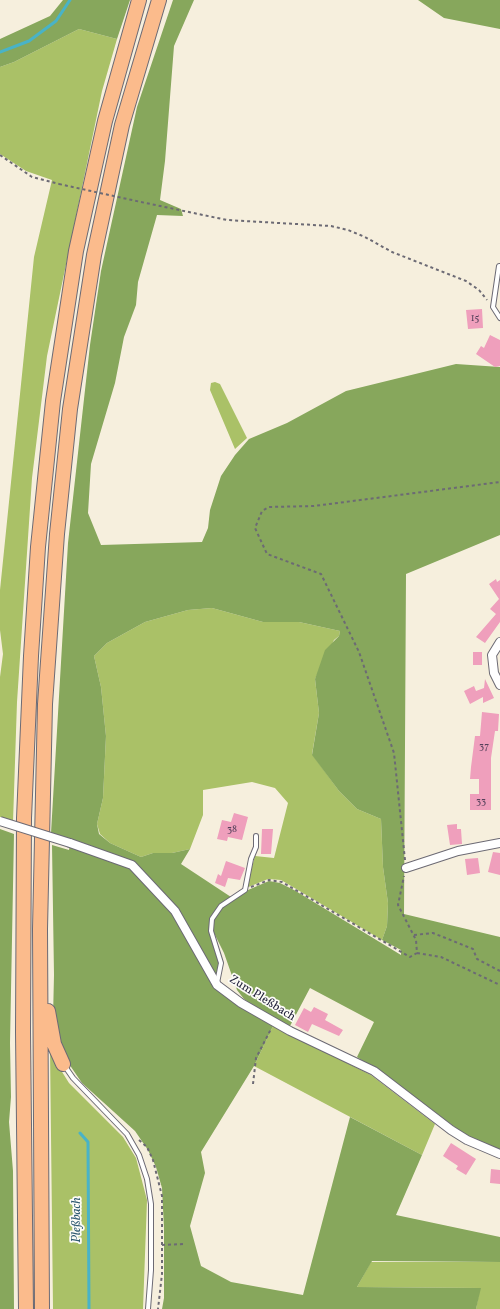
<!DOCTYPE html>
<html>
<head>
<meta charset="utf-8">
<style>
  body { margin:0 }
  canvas { display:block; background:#f6efdd }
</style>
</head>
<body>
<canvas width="500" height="1309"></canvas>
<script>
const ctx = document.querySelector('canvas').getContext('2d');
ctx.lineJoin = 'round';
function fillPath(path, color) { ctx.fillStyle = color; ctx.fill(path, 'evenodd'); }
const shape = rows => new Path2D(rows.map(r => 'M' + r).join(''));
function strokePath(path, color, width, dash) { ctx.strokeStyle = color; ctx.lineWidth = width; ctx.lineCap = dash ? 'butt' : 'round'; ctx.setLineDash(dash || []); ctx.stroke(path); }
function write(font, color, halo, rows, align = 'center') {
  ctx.font = font + ' Vollkorn,serif'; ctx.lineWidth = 3.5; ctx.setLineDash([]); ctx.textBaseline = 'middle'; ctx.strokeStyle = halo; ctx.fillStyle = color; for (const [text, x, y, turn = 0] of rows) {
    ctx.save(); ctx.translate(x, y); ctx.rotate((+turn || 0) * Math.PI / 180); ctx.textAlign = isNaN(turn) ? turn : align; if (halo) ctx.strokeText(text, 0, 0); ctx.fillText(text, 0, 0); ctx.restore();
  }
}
fillPath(shape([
  [79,29,117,39,102,91,47,356,32,478,17,702,13,822,0,819,0,677,3,654,0,630,0,590,34,257,52,180,26,171,0,154,0,67,14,62],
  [215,382,220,384,247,438,235,449,210,390,211,383],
  [212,608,263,622,299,622,340,631,339,636,334,640,315,679,319,713,312,754,339,791,357,809,381,819,383,867,388,903,387,926,382,940,281,880,268,879,246,888,255,856,274,858,288,803,275,788,252,782,203,790,203,815,190,849,172,853,153,853,141,857,110,843,100,834,97,824,103,798,106,736,101,687,94,656,107,643,145,622,188,610],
  [273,1026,371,1075,435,1124,422,1155,254,1066],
  [50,1048,59,1067,69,1083,123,1137,136,1158,147,1200,143,1309,53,1309],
  [371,1262,500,1262,500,1309,476,1309,480,1288,357,1287]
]), '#aac167');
fillPath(shape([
  [63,0,130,0,117,39,79,29,14,62,0,67,0,39,50,16],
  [173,0,194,0,174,46,165,161,160,200,181,209,183,216,157,215,138,282,136,305,124,337,115,383,91,464,88,513,101,545,202,542,208,528,210,510,221,476,235,455,249,439,287,423,346,391,456,364,500,367,500,535,406,574,404,914,500,937,500,1150,468,1137,392,1080,357,1057,374,1022,310,988,290,1026,260,1011,244,999,237,990,224,953,213,931,213,919,222,907,248,890,269,881,280,883,294,890,401,955,401,950,382,940,387,926,388,903,383,867,381,819,357,809,339,791,312,755,319,713,315,679,325,650,339,636,340,631,299,622,263,622,212,608,188,610,145,622,107,643,94,656,101,687,106,736,103,798,97,824,99,834,110,843,141,857,153,853,172,853,190,849,181,864,231,897,220,905,210,917,209,931,220,963,217,979,176,910,134,864,51,833,68,543,90,345,101,271,137,107],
  [418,0,500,0,500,29,444,18],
  [0,829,14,834,10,1043,11,1097,9,1122,13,1171,14,1309,0,1309],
  [70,843,131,867,173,912,216,987,273,1026,254,1066,201,1152,205,1173,190,1226,201,1266,231,1282,303,1295,350,1117,422,1155,396,1215,500,1237,500,1262,372,1261,357,1287,481,1288,476,1309,162,1309,164,1298,164,1228,162,1188,156,1167,148,1150,135,1131,82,1083,67,1061,53,1018,54,975,52,845,69,850]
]), '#87a75c');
strokePath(shape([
  [0,52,29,41,56,21,70,0],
  [80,1133,88,1142,89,1309]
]), '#49b3c7', 3);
fillPath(shape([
  [482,309,483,328,468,329,466,310],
  [490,335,500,340,500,366,495,367,476,354,481,346,484,348],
  [496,579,497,582,500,580,500,622,485,643,476,637,496,614,490,609,499,599,489,584],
  [473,652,482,652,482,665,473,665],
  [485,679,494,698,483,703,483,697,470,704,464,691,474,686,476,691,484,688],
  [482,712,499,714,498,731,495,731,491,758,491,810,470,810,470,794,479,794,479,779,470,779,471,767,475,736,480,736],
  [234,813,248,817,242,840,228,837,227,841,217,839,222,820,231,822],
  [457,824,457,829,461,829,462,844,450,845,447,825],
  [262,829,273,829,271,854,261,854],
  [493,852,500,853,500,875,488,872],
  [478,858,480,873,467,875,465,859],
  [226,861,245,868,240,880,228,878,225,887,215,883,218,874,221,876],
  [314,1007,328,1014,325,1020,343,1030,339,1036,312,1024,308,1032,295,1025,304,1008,311,1012],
  [451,1143,476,1159,466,1175,456,1169,458,1166,443,1156],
  [491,1169,500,1170,500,1184,490,1183]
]), '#ef9fbc');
const lane = shape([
  [500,266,499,266,493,307,500,318],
  [217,983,221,963,211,931,212,919,221,906,245,890,251,859,256,847,256,836],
  [64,1065,73,1078,127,1134,139,1155,147,1179,151,1204,151,1270,148,1309]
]);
const street = shape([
  [500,642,492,655,494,673,500,685],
  [70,843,132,865,175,911,217,985,241,1003,290,1031,374,1071,451,1130,467,1140,500,1154],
  [406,868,458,851,500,843]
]);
const highway = shape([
  [48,1011,54,1044,63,1064],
  [26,1309,23,1032,24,818,31,656,38,547,53,401,76,251,105,121,139,0],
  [42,1309,40,929,45,704,57,534,70,409,94,255,122,125,159,0]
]);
strokePath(lane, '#6c6a74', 6);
strokePath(street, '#6c6a74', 10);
strokePath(highway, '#6c6a74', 16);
strokePath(shape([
  [0,155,32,177,59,184],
  [141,202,227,220,331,226,348,230,365,237,392,252,466,281,479,290,487,300],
  [405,860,394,753,359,652,321,574,267,554,255,528,262,511,269,507,314,506,500,482],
  [251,887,269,880,282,882,410,957,417,953,416,940,398,905,404,876],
  [414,935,433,933,473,949,477,959,500,971],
  [417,953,441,957,500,985],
  [253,1084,256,1058,271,1029],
  [139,1140,147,1147,153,1160,162,1196,162,1274,158,1309],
  [162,1245,185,1244]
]), '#6c6a74', 2, [3, 3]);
strokePath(lane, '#fff', 4);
strokePath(street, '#fff', 8);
strokePath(highway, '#fbbb8c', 14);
const streetBridge = shape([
  [0,821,70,843]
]);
strokePath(streetBridge, '#6c6a74', 10, []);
strokePath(shape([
  [59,184,141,202]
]), '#6c6a74', 2, [3, 3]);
strokePath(streetBridge, '#fff', 8);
write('10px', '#55415b', null, [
  ["15",475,319],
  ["37",484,747],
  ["33",481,802],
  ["38",232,830]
]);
write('12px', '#22223b', '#fdfcf7', [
  ["Zum Pleßbach",262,999,32]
]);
write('italic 13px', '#325c73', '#fdfcf7', [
  ["Pleßbach",78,1220,-90]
]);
</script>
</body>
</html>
